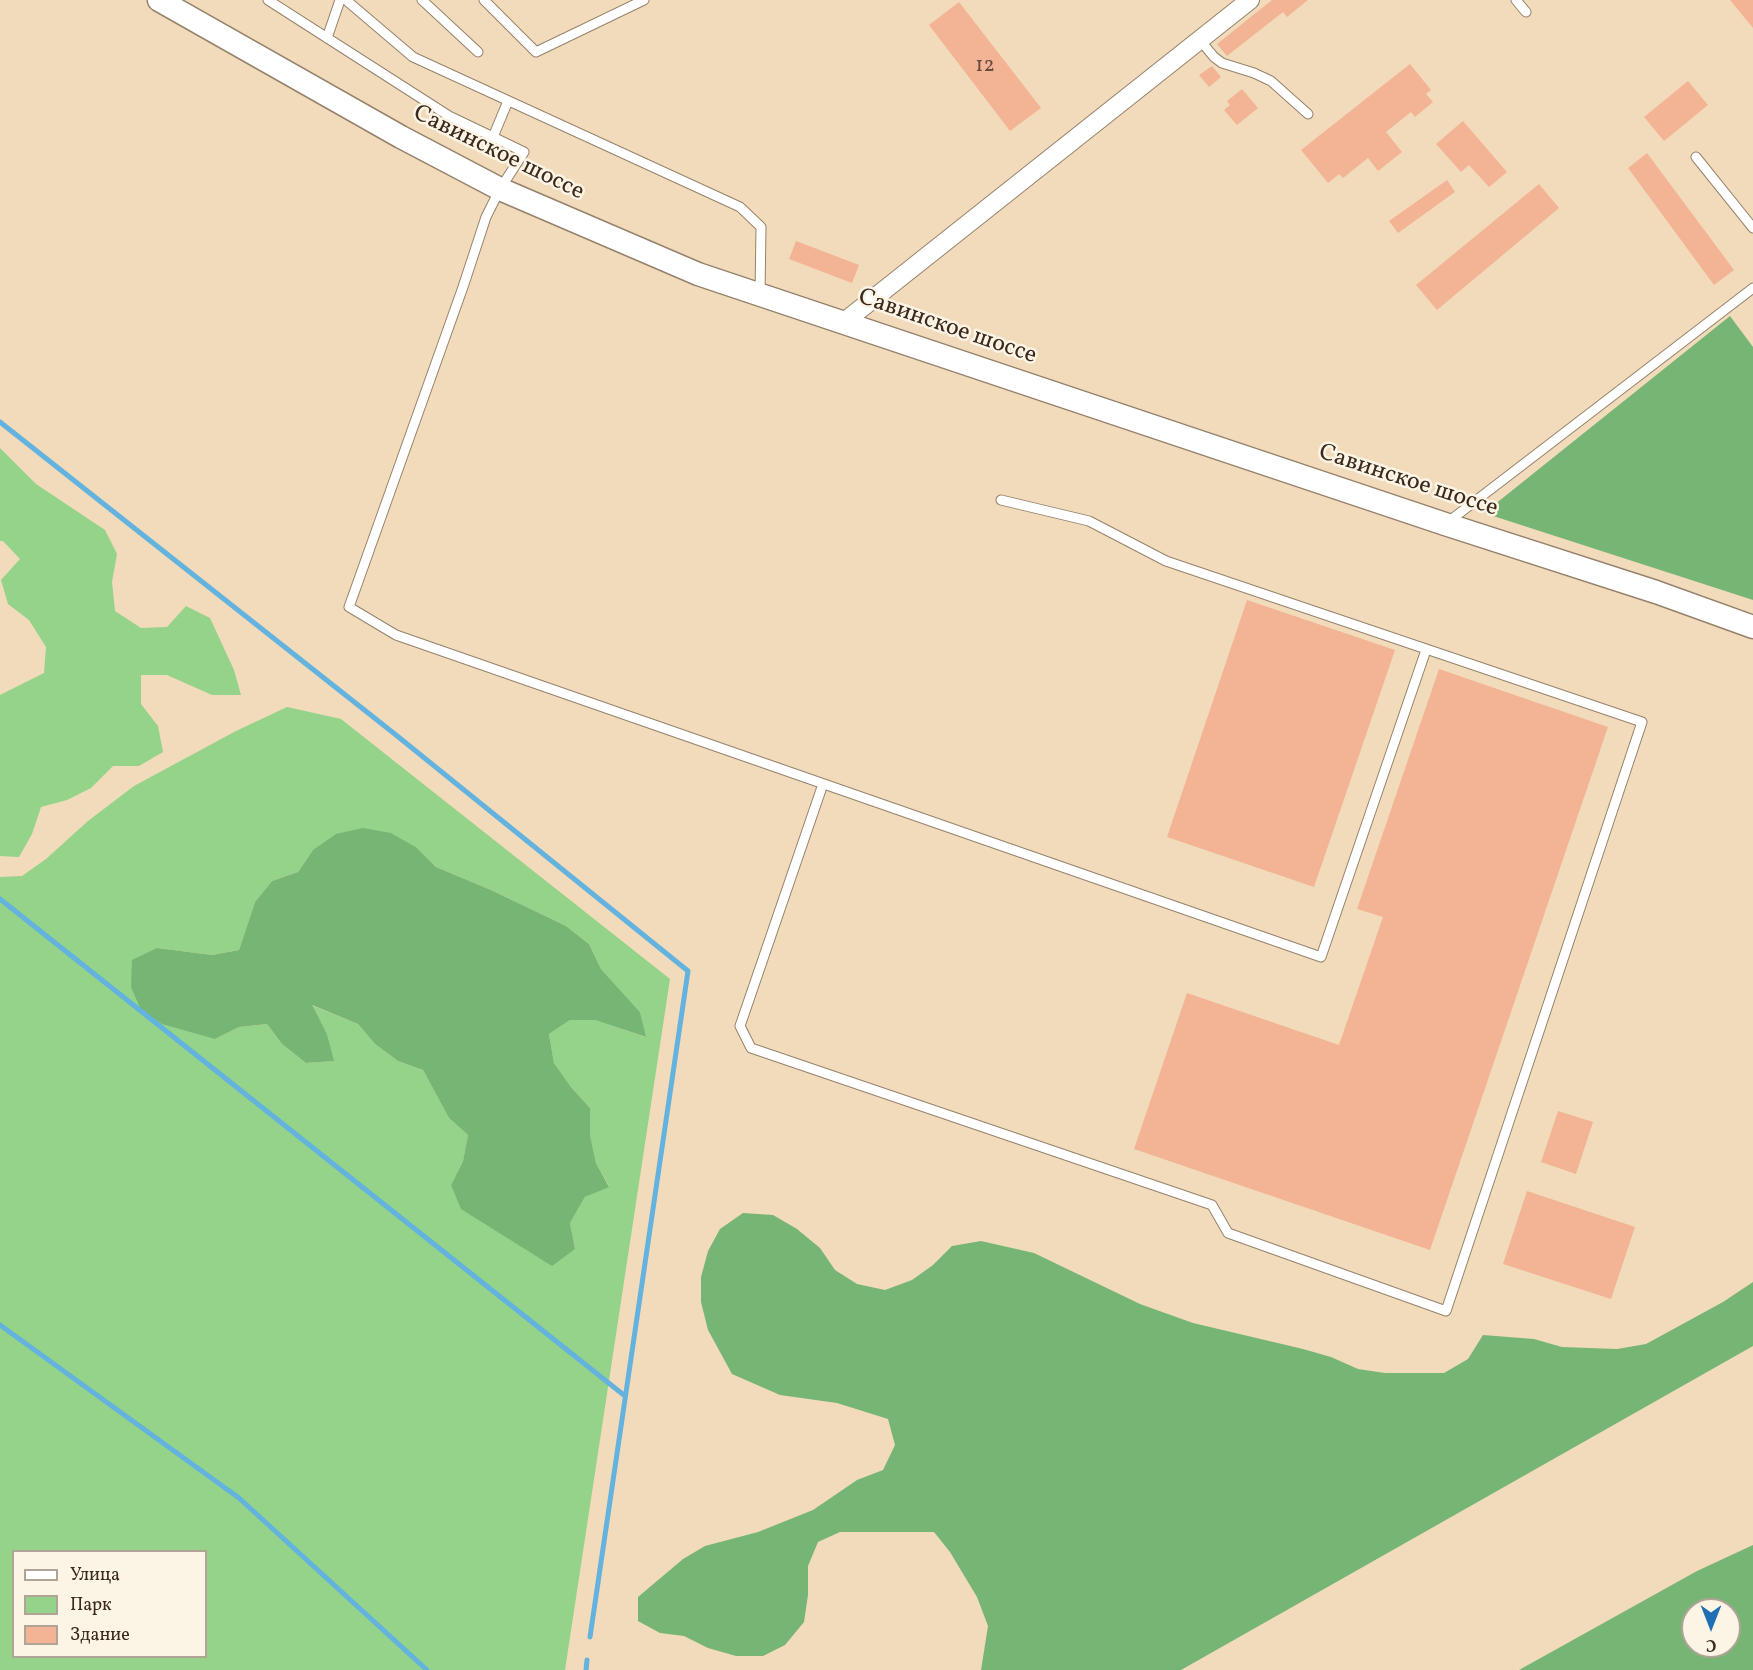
<!DOCTYPE html>
<html>
<head>
<meta charset="utf-8">
<style>
  body { margin:0 }
  #map { position:relative; width:1753px; height:1670px; overflow:hidden; background:#f1dbba; font-family:Vollkorn,serif }
  canvas { display:block }
  .legend { position:absolute; left:12px; top:1550px; width:195px; height:108px; box-sizing:border-box; background:#fcf5e5; border:2px solid #afa495; margin:0; padding:8px 10px; list-style:none; font-size:18px; color:#3b2a1e }
  .legend li { display:flex; align-items:center; gap:12px; height:30px }
  .legend b { width:30px; border:2px solid #afa495 }
  .north { position:absolute; left:1681px; top:1598px; width:60px; height:60px; box-sizing:border-box; background:#fcf5e5; border:2px solid #afa495; border-radius:50%; rotate:180deg; font-size:16px; font-weight:700; line-height:24px; text-align:center; color:#3b2a1e }
  .north::after { content:''; display:block; margin:auto; width:21px; height:27px; background:#1f6fb2; clip-path:polygon(50% 0,100% 100%,50% 72%,0 100%) }
</style>
</head>
<body>
<div id="map">
<canvas width="1753" height="1670"></canvas>
<ul class="legend">
<li><b style="height:8px;background:#fff"></b>Улица</li>
<li><b style="height:16px;background:#94d389"></b>Парк</li>
<li><b style="height:16px;background:#f2b495"></b>Здание</li>
</ul>
<div class="north">С</div>
</div>
<script>
const ctx = document.querySelector('canvas').getContext('2d');
ctx.lineJoin = 'round';
function fillPath(path, color) { ctx.fillStyle = color; ctx.fill(path, 'evenodd'); }
const shape = rows => new Path2D(rows.map(r => 'M' + r).join(''));
function strokePath(path, color, width, dash) { ctx.strokeStyle = color; ctx.lineWidth = width; ctx.lineCap = dash ? 'butt' : 'round'; ctx.setLineDash(dash || []); ctx.stroke(path); }
function write(font, color, halo, rows, align = 'center') {
  ctx.font = font + ' Vollkorn,serif'; ctx.lineWidth = 5; ctx.setLineDash([]); ctx.textBaseline = 'middle'; ctx.strokeStyle = halo; ctx.fillStyle = color; for (const [text, x, y, turn = 0] of rows) {
    ctx.save(); ctx.translate(x, y); ctx.rotate((+turn || 0) * Math.PI / 180); ctx.textAlign = isNaN(turn) ? turn : align; if (halo) ctx.strokeText(text, 0, 0); ctx.fillText(text, 0, 0); ctx.restore();
  }
}
fillPath(shape([
  [0,448,36,484,105,530,117,554,112,582,115,611,141,628,167,627,186,606,210,618,234,670,241,695,212,695,167,675,141,675,141,704,158,726,163,752,139,766,113,766,91,788,67,800,41,807,32,834,19,857,0,856,0,695,44,673,46,647,29,620,8,604,1,580,20,559,3,541,0,541],
  [287,707,341,719,670,979,565,1670,0,1670,0,877,22,876,46,859,88,821,134,786,236,731],
  [417,848,436,867,491,890,566,926,589,944,601,969,640,1012,645,1037,596,1020,570,1020,549,1034,554,1063,571,1087,590,1108,590,1135,596,1163,609,1186,585,1197,570,1223,575,1249,451,1185,463,1161,468,1135,449,1118,423,1070,398,1061,375,1044,358,1024,311,1005,327,1034,333,1061,306,1063,282,1044,267,1024,239,1027,215,1039,157,948,212,955,239,950,255,902,272,881,298,872,313,850],
  [14,1552,206,1552,206,1656,14,1656]
]), '#94d389');
fillPath(shape([
  [1730,316,1753,347,1753,600,1484,513],
  [363,828,391,833,417,848,436,867,491,890,566,926,589,944,601,969,640,1012,646,1037,595,1020,570,1020,549,1034,554,1063,571,1087,590,1108,590,1135,596,1163,609,1187,585,1197,570,1223,575,1249,552,1266,461,1209,451,1185,463,1161,468,1135,449,1118,423,1070,398,1061,375,1044,358,1024,312,1005,327,1034,334,1061,306,1063,282,1044,267,1024,239,1027,215,1039,162,1024,141,1010,131,987,132,960,157,948,212,955,239,950,255,902,272,881,298,872,313,850,336,834],
  [743,1213,773,1215,797,1229,820,1248,835,1270,857,1284,885,1290,912,1280,933,1265,952,1246,981,1241,1034,1253,1140,1304,1193,1323,1303,1349,1331,1357,1358,1369,1385,1373,1444,1373,1468,1359,1483,1335,1534,1339,1562,1347,1617,1349,1646,1344,1723,1302,1753,1282,1753,1346,1181,1670,981,1670,988,1626,977,1597,950,1552,934,1532,840,1532,818,1542,808,1566,808,1595,804,1622,785,1645,763,1656,736,1656,708,1648,684,1636,660,1633,638,1621,638,1597,683,1559,705,1546,758,1532,813,1510,857,1480,883,1470,895,1445,888,1419,837,1403,780,1395,732,1374,708,1330,701,1302,701,1277,708,1251,720,1229],
  [1753,1545,1753,1670,1519,1670,1697,1571],
  [1693,1610,1729,1610,1729,1646,1693,1646]
]), '#77b575');
strokePath(shape([
  [0,422,396,735,688,971,590,1637],
  [0,899,625,1396],
  [0,1325,239,1498,427,1670],
  [586,1670,587,1660]
]), '#64b2de', 5);
fillPath(shape([
  [1272,0,1308,0,1287,17,1283,12,1227,56,1217,44],
  [1730,0,1753,0,1753,28],
  [959,2,1041,108,1010,131,929,25],
  [1410,64,1431,90,1426,94,1433,102,1415,117,1411,112,1386,132,1402,152,1378,171,1368,158,1343,178,1339,174,1328,183,1301,150],
  [1212,66,1221,77,1209,87,1199,75],
  [1688,81,1708,105,1664,141,1644,117],
  [1242,89,1258,108,1237,125,1224,110,1230,105,1227,101],
  [1463,121,1507,172,1489,187,1469,165,1461,172,1436,144],
  [1647,153,1734,270,1714,285,1628,168],
  [1447,180,1455,192,1398,233,1389,221],
  [1539,184,1559,208,1437,310,1416,285],
  [796,241,859,265,852,283,789,259],
  [1247,600,1395,650,1314,887,1167,837],
  [1439,669,1608,727,1430,1250,1134,1149,1187,993,1339,1045,1383,917,1357,909],
  [1558,1111,1593,1122,1576,1174,1541,1162],
  [1527,1191,1635,1227,1611,1299,1503,1264]
]), '#f2b495');
const service = shape([
  [268,0,449,116,493,137],
  [346,0,413,57,740,207,761,227,760,294],
  [422,0,478,52],
  [484,0,536,52,644,0],
  [1516,0,1526,12],
  [327,38,340,0],
  [1200,40,1214,57,1222,63,1254,73,1271,81,1308,114],
  [508,101,493,137,524,152,500,189,486,217,463,287,349,607,396,635,1321,957,1426,650],
  [1696,157,1753,228],
  [1448,522,1753,288],
  [823,784,740,1026,751,1048,1212,1205,1228,1233,1446,1311,1642,722,1166,561,1089,521,1001,500]
]);
const minor = shape([
  [844,322,1250,0]
]);
const tertiary = shape([
  [159,0,401,137,500,189,698,274,1445,524,1656,592,1753,627]
]);
strokePath(service, '#96826c', 11);
strokePath(minor, '#96826c', 20);
strokePath(tertiary, '#96826c', 25);
strokePath(service, '#fff', 9);
strokePath(minor, '#fff', 18);
strokePath(tertiary, '#fff', 22);
write('21px', '#694c3c', null, [
  ["12",985,67]
]);
write('24px', '#3b2a1e', '#fcf5e5', [
  ["Савинское шоссе",498,154,26],
  ["Савинское шоссе",947,328,19],
  ["Савинское шоссе",1408,482,18]
]);
</script>
</body>
</html>
